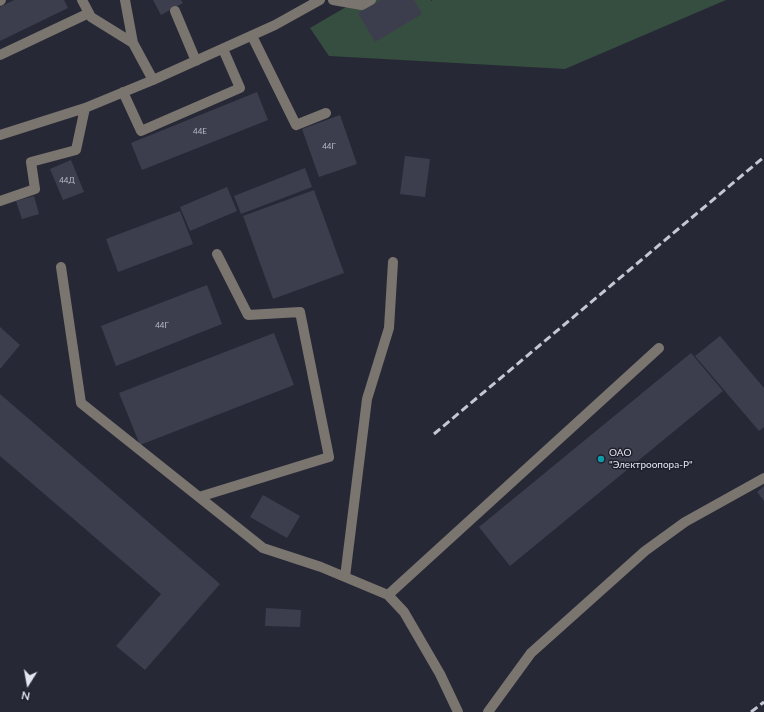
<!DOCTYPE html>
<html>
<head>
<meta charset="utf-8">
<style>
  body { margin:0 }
  #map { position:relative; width:764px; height:712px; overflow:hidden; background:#272836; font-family:Lato,sans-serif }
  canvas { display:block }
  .north { position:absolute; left:8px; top:664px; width:40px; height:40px; -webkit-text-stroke:3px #1e1f2c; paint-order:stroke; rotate:191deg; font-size:11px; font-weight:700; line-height:16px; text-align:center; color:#e4e5ef }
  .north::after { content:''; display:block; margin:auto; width:14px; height:18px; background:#e4e5ef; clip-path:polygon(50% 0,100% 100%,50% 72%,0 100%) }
</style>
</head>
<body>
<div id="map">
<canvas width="764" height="712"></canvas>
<div class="north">N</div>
</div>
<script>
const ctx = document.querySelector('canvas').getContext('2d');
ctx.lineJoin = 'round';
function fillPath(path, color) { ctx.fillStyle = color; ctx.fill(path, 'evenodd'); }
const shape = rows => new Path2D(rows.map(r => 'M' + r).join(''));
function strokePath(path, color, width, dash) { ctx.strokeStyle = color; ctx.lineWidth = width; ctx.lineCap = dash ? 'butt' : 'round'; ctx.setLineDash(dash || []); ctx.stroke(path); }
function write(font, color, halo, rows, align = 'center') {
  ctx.font = font + ' Lato,sans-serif'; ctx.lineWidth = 3; ctx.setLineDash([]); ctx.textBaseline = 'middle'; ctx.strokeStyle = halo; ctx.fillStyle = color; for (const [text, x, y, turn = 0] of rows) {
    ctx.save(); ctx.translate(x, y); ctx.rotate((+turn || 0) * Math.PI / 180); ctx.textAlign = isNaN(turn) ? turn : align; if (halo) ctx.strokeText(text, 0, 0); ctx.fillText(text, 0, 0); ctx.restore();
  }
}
fillPath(shape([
  [358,0,431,0,431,1,433,0,726,0,565,69,329,56,310,28]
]), '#364e40');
fillPath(shape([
  [14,0,64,0,68,8,0,41,0,7],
  [153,0,181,0,183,3,161,15],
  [381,0,414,0,422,14,375,42,358,13],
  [257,92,268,120,142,170,131,143],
  [340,115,357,164,319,177,302,129],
  [405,156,430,159,425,197,400,194],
  [71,160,84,192,63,200,50,169],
  [305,168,312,187,241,214,234,196],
  [227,187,237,211,190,231,180,207],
  [314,190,344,273,273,299,243,216],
  [34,196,39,214,22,219,16,201],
  [180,211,193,244,118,272,106,239],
  [207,285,222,324,116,366,101,326],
  [0,327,20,345,0,369],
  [274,333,294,385,140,445,119,393],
  [720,336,764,388,764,427,759,431,695,356],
  [691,353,723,391,510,566,479,527],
  [0,394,220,584,145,670,116,646,161,594,0,456],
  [764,486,764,501,757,492],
  [263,495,300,516,287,538,250,517],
  [266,608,301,610,300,627,265,626]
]), '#3d3e4d');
strokePath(shape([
  [82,0,91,17,133,43,153,80],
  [125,0,133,43],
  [333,0,362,5,371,0],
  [0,1,1,0],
  [175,11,196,61],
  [252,36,296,125,326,113],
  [0,55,89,13],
  [123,92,141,131,240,88,223,49],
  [0,135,85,108,153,80,275,25,320,0],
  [0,201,35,189,31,162,76,150,85,108],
  [61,267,81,403,263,548,321,567,388,595,404,612,440,674,458,712],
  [199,497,329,457,300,312,248,315,217,254],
  [345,577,367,399,389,328,393,262],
  [388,595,659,348],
  [488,712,531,653,645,551,685,522,764,478]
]), '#7b756f', 10);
strokePath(shape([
  [434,434,764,157],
  [751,712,764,702]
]), '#c6c7d1', 3, [8, 4]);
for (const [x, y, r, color] of [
  [601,459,4,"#0f9aa8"]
]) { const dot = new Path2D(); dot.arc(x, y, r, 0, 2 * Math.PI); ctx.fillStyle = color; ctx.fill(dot); strokePath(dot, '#1e1f2c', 1.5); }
write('8px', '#babbc6', null, [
  ["44Е",200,131],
  ["44Г",329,146],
  ["44Д",67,180],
  ["44Г",162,325]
]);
write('10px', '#e4e5ef', '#1e1f2c', [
  ["ОАО",609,453],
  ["\"Электроопора-Р\"",609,465]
], 'left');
</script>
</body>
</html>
